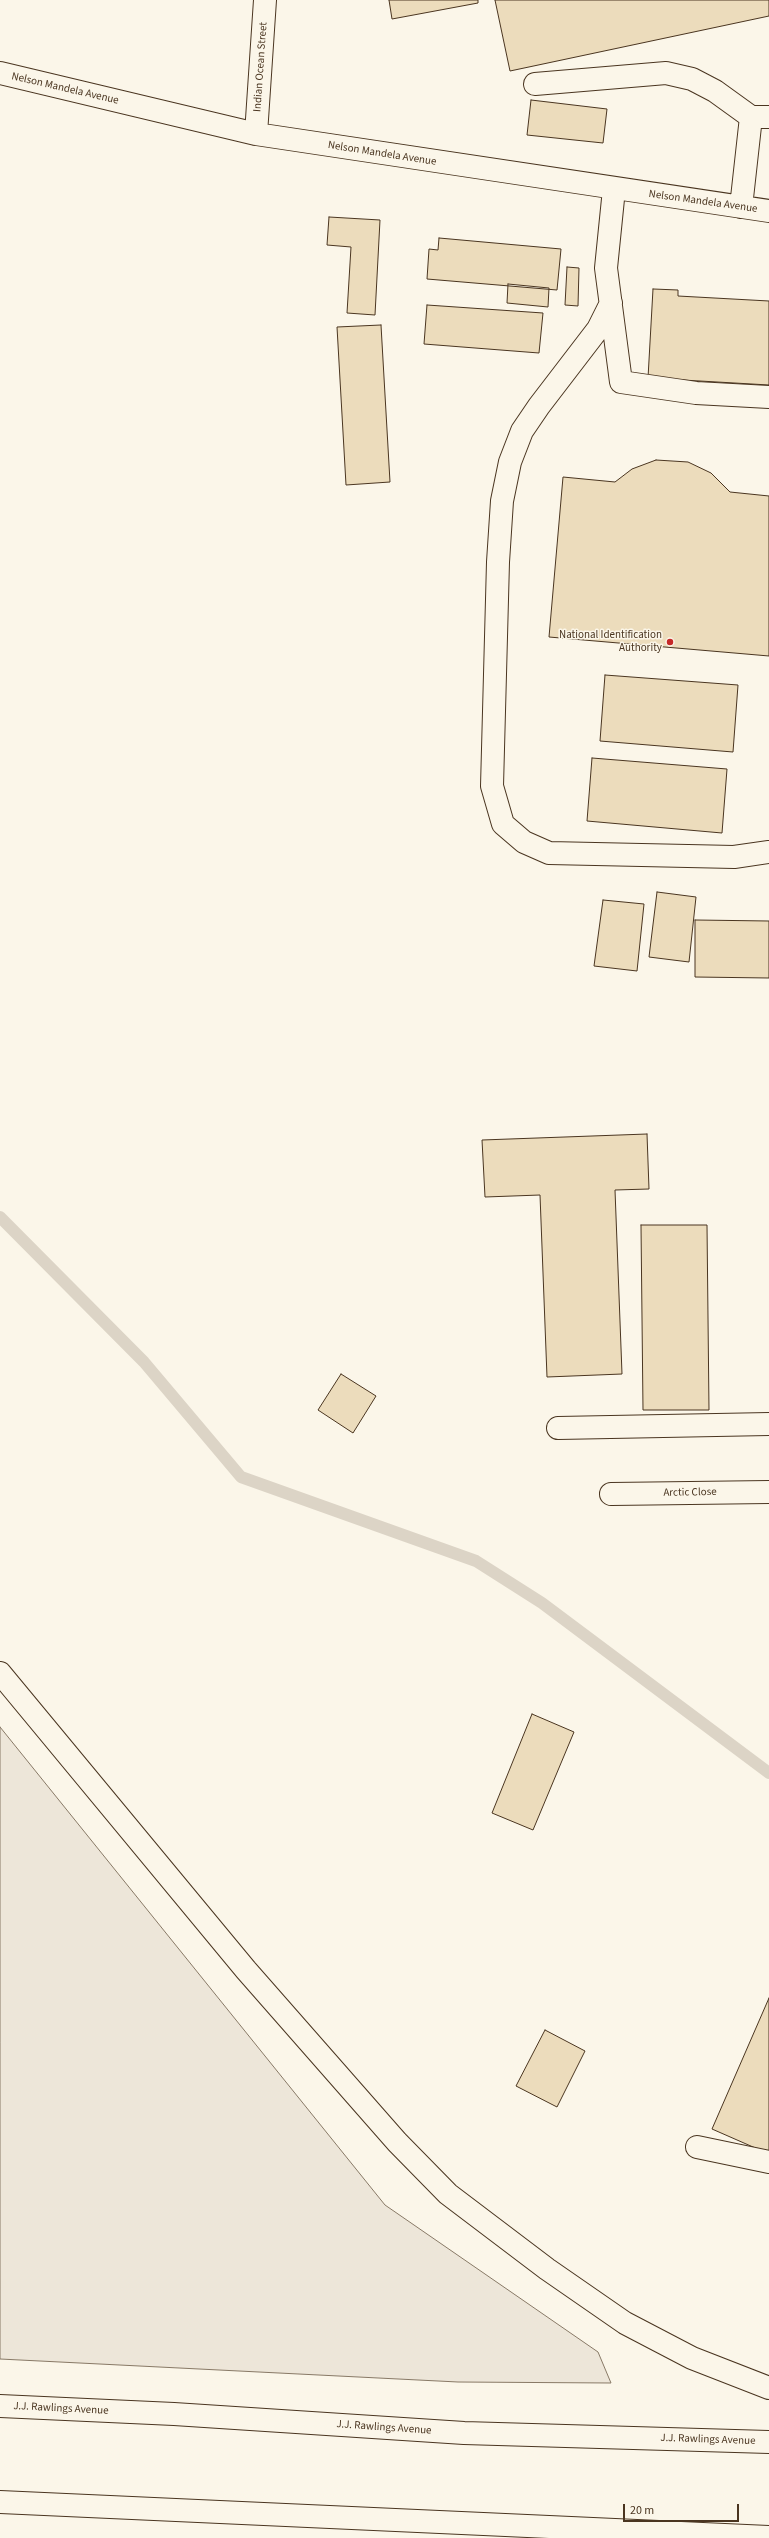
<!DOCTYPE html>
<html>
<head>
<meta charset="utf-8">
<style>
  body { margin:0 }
  #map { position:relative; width:769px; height:2538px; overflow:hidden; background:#fbf6e9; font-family:"Source Sans 3",sans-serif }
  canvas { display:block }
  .scale { position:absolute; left:623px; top:2504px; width:116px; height:18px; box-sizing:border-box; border:2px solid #4a3520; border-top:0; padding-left:5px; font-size:12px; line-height:14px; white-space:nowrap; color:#4a3520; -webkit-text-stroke:3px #fbf6e9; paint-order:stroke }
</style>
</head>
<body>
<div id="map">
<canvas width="769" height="2538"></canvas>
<div class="scale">20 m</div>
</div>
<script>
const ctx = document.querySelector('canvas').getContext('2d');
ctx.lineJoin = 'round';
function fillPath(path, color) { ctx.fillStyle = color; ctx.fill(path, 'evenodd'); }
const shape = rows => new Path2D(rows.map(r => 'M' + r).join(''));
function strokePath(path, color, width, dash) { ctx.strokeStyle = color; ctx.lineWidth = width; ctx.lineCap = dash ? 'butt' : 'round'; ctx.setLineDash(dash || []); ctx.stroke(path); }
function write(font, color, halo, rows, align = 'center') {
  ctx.font = font + ' "Source Sans 3",sans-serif'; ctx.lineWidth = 3; ctx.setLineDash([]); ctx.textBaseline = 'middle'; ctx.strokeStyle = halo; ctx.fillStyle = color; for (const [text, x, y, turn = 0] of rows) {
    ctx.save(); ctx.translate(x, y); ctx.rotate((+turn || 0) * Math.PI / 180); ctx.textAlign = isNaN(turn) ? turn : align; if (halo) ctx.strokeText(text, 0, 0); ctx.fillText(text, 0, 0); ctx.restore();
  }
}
const green = shape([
  [0,1727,385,2205,598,2352,611,2383,458,2382,0,2359,0,1727]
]);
fillPath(green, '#ede6d9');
strokePath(green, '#887966', 1);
strokePath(shape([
  [0,1217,144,1362,241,1477,476,1561,542,1603,769,1773]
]), '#dcd4c6', 12);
const building = shape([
  [389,0,478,0,478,3,392,19,389,0],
  [495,0,769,0,769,16,510,71,495,0],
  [531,100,607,109,603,143,527,135,531,100],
  [329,217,380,220,375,315,347,313,351,247,327,245,329,217],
  [439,238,561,249,557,290,427,279,429,249,438,250,439,238],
  [567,267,579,268,578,306,565,305,567,267],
  [508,284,549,288,548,307,507,303,508,284],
  [653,289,678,290,678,296,769,301,769,385,648,378,653,289],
  [427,305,543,313,539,353,424,344,427,305],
  [381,325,390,482,346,485,337,327,381,325],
  [656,460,688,462,711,473,730,492,769,496,769,656,549,637,563,477,615,482,632,469,656,460],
  [605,675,738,685,733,752,600,741,605,675],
  [592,758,727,769,722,833,587,821,592,758],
  [657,892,696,897,689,962,649,957,657,892],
  [603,900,644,904,637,971,594,966,603,900],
  [695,920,769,921,769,978,695,977,695,920],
  [647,1134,649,1189,615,1190,622,1374,547,1377,540,1195,485,1197,482,1140,647,1134],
  [641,1225,707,1225,709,1410,643,1410,641,1225],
  [341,1374,376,1396,353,1433,318,1410,341,1374],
  [532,1714,574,1732,533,1830,492,1813,532,1714],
  [769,1998,769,2154,712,2129,769,1998],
  [545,2030,585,2051,557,2107,516,2086,545,2030]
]);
fillPath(building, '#ecdcbc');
strokePath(building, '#4a3520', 1);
const minor = shape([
  [0,73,256,134,769,211],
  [535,84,666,73,692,79,715,91,751,117,741,207],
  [751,117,769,117],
  [256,134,265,0],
  [614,189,606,268,621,382,696,393,769,397],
  [611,303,598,329,539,406,522,431,510,462,502,501,498,562,492,786,503,824,524,842,549,853,734,857,769,852],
  [558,1428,769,1424],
  [611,1494,769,1492],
  [697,2147,769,2162]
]);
const highway = shape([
  [0,1673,246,1970,397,2142,448,2194,547,2269,625,2323,692,2358,769,2388],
  [0,2406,174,2414,464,2433,769,2442],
  [0,2502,769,2537]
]);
strokePath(minor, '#4a3520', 24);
strokePath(highway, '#4a3520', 24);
strokePath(minor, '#fbf6e9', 22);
strokePath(highway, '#fbf6e9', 22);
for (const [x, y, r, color] of [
  [670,642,4,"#c62828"]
]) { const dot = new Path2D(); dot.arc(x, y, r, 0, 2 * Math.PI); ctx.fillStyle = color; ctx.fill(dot); strokePath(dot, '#fbf6e9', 1.5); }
write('11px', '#4a3520', '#fbf6e9', [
  ["Indian Ocean Street",261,67,-86],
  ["Nelson Mandela Avenue",65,89,13],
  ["Nelson Mandela Avenue",382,154,9],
  ["Nelson Mandela Avenue",703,202,8],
  ["Arctic Close",690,1493,-1],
  ["J.J. Rawlings Avenue",61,2409,3],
  ["J.J. Rawlings Avenue",384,2428,4],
  ["J.J. Rawlings Avenue",708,2440,2]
]);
write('11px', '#4a3520', '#fbf6e9', [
  ["National Identification",662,636],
  ["Authority",662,649]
], 'right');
</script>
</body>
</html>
